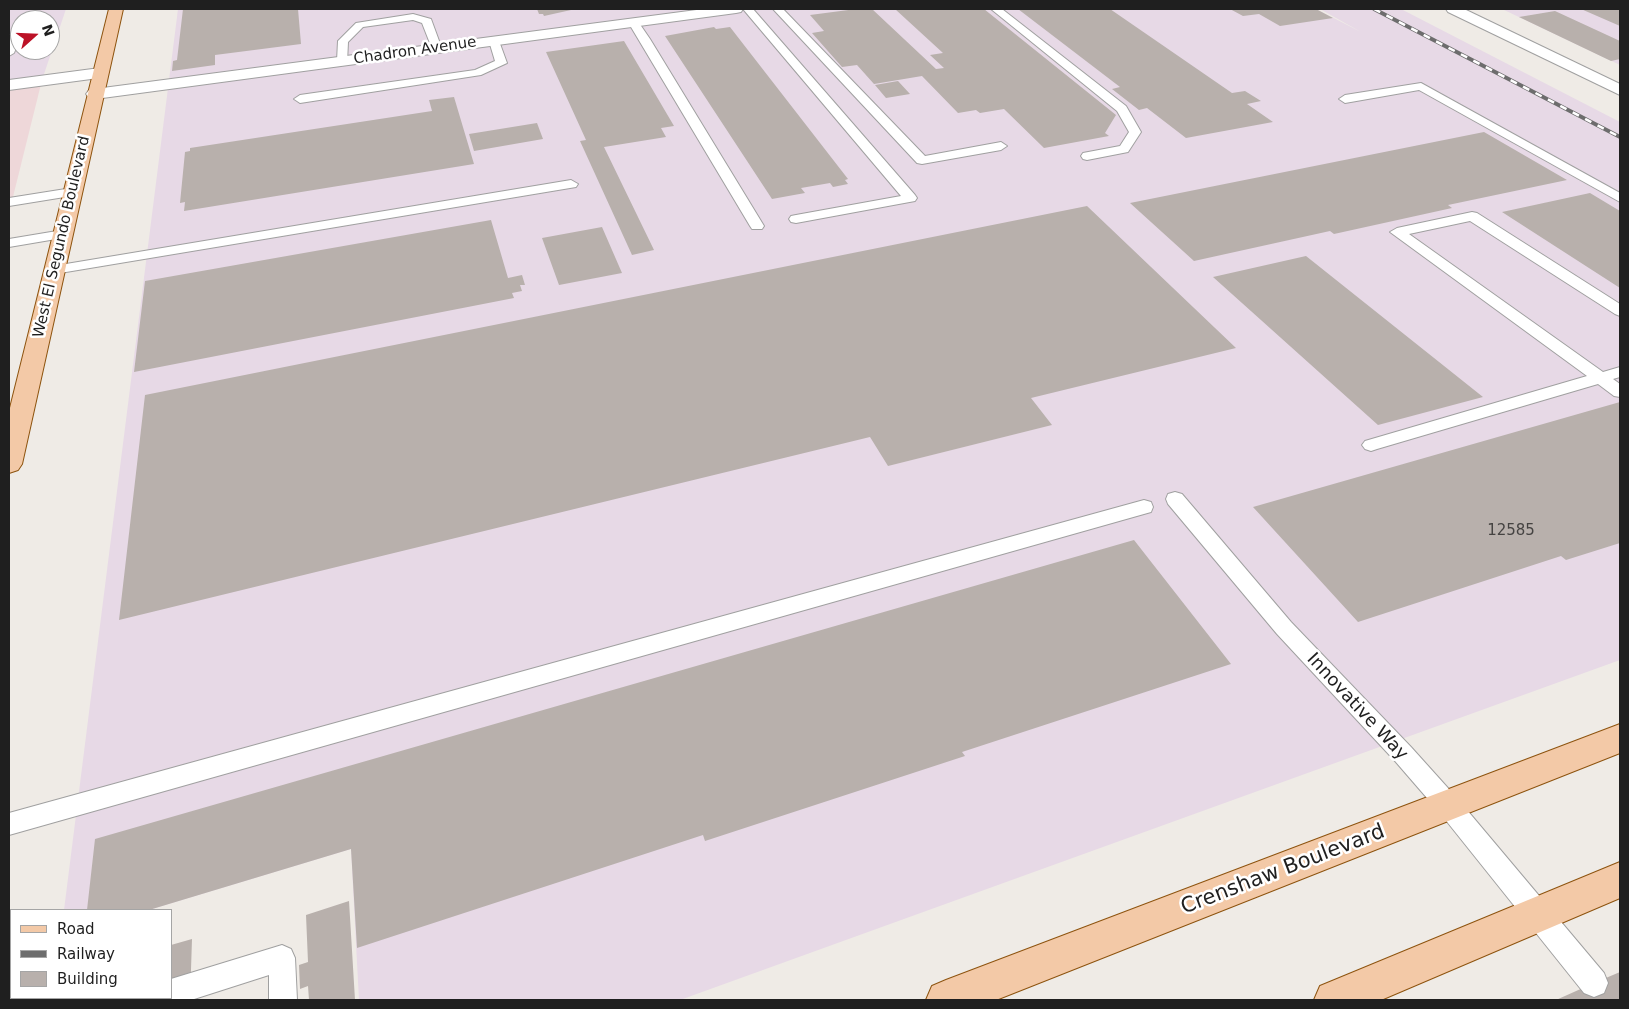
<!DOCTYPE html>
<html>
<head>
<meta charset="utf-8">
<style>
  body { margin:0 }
  #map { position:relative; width:1629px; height:1009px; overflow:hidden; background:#efebe6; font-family:"DejaVu Sans",sans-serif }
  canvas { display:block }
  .frame { position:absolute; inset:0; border:10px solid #1f1f1f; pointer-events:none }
  .legend { position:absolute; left:10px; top:909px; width:162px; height:90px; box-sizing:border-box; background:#fff; border:1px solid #a5a5a5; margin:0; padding:6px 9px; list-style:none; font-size:15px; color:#1f1f1f }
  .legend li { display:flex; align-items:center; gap:10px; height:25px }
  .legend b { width:25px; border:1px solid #a5a5a5 }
  .north { position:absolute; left:10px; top:10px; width:50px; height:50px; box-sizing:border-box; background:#fff; border:1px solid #a5a5a5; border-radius:50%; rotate:70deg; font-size:14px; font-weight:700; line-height:20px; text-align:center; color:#1f1f1f }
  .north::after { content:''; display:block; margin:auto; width:18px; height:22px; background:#bc1227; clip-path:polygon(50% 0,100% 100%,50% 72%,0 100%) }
</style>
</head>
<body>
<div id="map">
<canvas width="1629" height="1009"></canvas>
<div class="frame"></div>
<ul class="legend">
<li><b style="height:6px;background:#f3c9a7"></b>Road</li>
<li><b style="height:6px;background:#6d6d6d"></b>Railway</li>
<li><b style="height:14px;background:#b8b0ac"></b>Building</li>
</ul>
<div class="north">N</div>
</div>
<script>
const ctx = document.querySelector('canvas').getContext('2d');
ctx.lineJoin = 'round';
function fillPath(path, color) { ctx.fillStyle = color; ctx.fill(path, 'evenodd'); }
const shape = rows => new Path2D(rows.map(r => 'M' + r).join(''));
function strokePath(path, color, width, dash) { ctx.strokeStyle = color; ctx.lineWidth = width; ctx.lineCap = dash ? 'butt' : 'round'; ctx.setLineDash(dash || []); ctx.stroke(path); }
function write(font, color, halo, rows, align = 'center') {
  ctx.font = font + ' "DejaVu Sans",sans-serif'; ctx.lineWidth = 5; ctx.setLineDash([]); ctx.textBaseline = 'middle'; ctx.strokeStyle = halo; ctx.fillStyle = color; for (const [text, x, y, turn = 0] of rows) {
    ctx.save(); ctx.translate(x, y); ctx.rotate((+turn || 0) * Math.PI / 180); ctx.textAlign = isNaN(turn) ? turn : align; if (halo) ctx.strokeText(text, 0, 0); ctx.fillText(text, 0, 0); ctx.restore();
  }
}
fillPath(shape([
  [42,80,9,213,9,85]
]), '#eed7d9');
fillPath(shape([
  [9,9,66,9,42,80,9,85],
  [20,20,50,20,50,50,20,50],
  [178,9,1316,9,1361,32,1320,9,1401,9,1620,122,1620,660,680,1000,359,1000,351,849,149,910,64,910],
  [1502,9,1620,9,1620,65]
]), '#e7d9e6');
fillPath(shape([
  [183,9,298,9,301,44,215,55,215,65,172,71,173,61,177,60],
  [537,9,571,9,571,10,544,16,543,14,539,14],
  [856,9,872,9,936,69,944,68,930,55,943,53,895,9,984,9,1116,115,1105,133,1109,136,1044,148,1004,109,980,113,976,110,958,113,922,76,874,84,857,65,842,67,812,33,824,31,810,15],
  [1018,9,1110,9,1232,93,1245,91,1261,101,1247,104,1273,122,1186,138,1147,108,1139,110,1112,89,1120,87],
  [1230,9,1316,9,1333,18,1280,26,1259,14,1243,16],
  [1581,9,1620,9,1620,26],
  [1555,11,1620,41,1620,59,1611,61,1519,17],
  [714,27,716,29,730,27,848,179,845,180,848,184,833,187,830,183,801,188,805,193,772,199,665,36],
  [624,41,674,126,661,128,666,137,604,147,654,250,632,255,580,141,586,140,546,52],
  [898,81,910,94,886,98,875,85],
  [454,97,474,164,184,211,185,202,180,203,185,152,190,151,190,148,432,111,429,100],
  [537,123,543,139,474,151,469,134],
  [1484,132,1567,180,1448,205,1452,208,1334,234,1330,231,1194,261,1130,203],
  [1590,193,1620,211,1620,288,1502,212],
  [1087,206,1236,348,1031,398,1052,425,888,466,870,437,119,620,145,395],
  [491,220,508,278,522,275,525,285,520,285,522,291,512,293,514,298,134,372,145,281],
  [602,227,622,273,559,285,542,238],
  [1306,256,1483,397,1378,425,1213,277],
  [1620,402,1620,543,1566,560,1561,556,1358,622,1253,507],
  [1134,540,1231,664,962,752,965,756,705,841,703,835,357,948,351,849,149,910,87,910,95,839],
  [349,901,355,1000,309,1000,308,986,300,989,299,965,308,962,306,915],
  [192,939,190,1000,94,1000,94,998,171,998,171,945],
  [1620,972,1620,1000,1556,1000,1594,983]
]), '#b8b0ac');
const service = shape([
  [743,9,753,9,915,195,917,198,915,201,796,223,791,222,789,219,791,216,796,215,901,196,743,9],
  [773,9,783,9,925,156,1001,142,1007,146,1001,150,922,164,917,163,773,9],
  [991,9,1002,9,1126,106,1141,132,1128,152,1087,160,1083,159,1081,156,1083,153,1120,146,1129,132,1117,111,991,9],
  [413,14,431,19,442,49,441,51,433,51,422,23,413,20,363,27,348,42,347,63,339,63,337,61,338,41,356,23,413,14],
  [633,19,637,20,650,39,764,226,762,229,752,229,750,226,628,22,633,19],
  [20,20,20,38,14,53,9,56,9,39,15,23,20,20],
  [494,38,499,41,507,63,481,75,300,103,294,99,300,95,475,70,495,61,489,41,494,38],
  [1421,83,1620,193,1620,202,1419,90,1345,103,1339,99,1345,95,1421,83],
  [571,180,578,184,576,187,54,274,49,273,47,270,49,267,54,266,571,180],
  [72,188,79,192,77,195,9,206,9,198,72,188],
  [1472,212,1477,213,1620,304,1620,316,1615,314,1470,221,1409,234,1603,372,1620,367,1620,377,1613,379,1620,384,1620,397,1614,396,1598,384,1377,449,1371,451,1365,449,1362,445,1365,441,1587,376,1390,232,1397,228,1472,212],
  [63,230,70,234,68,237,9,247,9,239,63,230],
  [1175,492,1182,494,1291,622,1411,747,1456,797,1604,973,1608,983,1604,993,1594,997,1584,993,1440,813,1395,761,1277,634,1168,504,1166,499,1168,494,1175,492],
  [1144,500,1151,502,1153,507,1151,512,9,835,9,813,1144,500],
  [282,945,291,949,295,958,297,1000,269,1000,269,975,191,1000,134,1000,135,998,171,998,171,979,282,945]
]);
const minor = shape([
  [704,9,743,9,741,12,736,13,95,99,89,98,86,94,89,90,95,89,704,9],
  [100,68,106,69,108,73,106,77,9,90,9,80,100,68]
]);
const tertiary = shape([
  [1446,9,1464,9,1620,84,1620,95,1448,12,1446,9]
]);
const primary = shape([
  [109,9,123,9,22,464,18,470,9,473,9,412,109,9],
  [1620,724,1620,753,996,1000,926,1000,932,986,946,980,1620,724],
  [1620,862,1620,898,1381,1000,1314,1000,1320,986,1620,862]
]);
strokePath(service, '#a0a0a0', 2);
strokePath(minor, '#a0a0a0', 2);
strokePath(tertiary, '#a0a0a0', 2);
strokePath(primary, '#8d530e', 2);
fillPath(service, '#fff');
fillPath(minor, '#fff');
fillPath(tertiary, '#fff');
fillPath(primary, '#f3c9a7');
const rail = shape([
  [1374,9,1620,137]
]);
strokePath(rail, '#6d6d6d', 4);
strokePath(rail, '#fff', 2.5, [7]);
write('15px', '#1f1f1f', '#fff', [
  ["Chadron Avenue",415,51,-8],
  ["West El Segundo Boulevard",62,237,-77]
]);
write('15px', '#454342', null, [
  ["12585",1511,531]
]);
write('18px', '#1f1f1f', '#fff', [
  ["Innovative Way",1357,707,47]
]);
write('21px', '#1f1f1f', '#fff', [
  ["Crenshaw Boulevard",1283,870,-21]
]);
</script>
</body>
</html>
